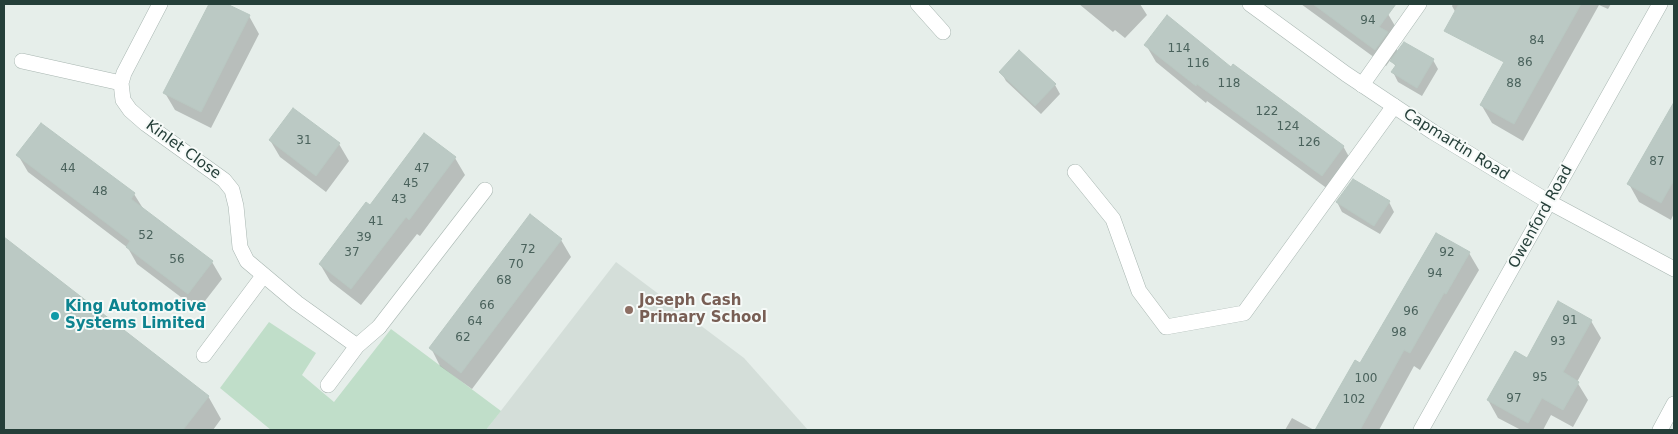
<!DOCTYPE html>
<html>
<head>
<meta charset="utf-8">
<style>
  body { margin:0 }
  #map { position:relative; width:1678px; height:434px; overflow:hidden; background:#e6eeea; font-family:"DejaVu Sans",sans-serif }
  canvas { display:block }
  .frame { position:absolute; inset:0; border:5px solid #253f39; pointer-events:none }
</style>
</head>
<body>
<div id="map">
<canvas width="1678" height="434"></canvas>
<div class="frame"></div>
</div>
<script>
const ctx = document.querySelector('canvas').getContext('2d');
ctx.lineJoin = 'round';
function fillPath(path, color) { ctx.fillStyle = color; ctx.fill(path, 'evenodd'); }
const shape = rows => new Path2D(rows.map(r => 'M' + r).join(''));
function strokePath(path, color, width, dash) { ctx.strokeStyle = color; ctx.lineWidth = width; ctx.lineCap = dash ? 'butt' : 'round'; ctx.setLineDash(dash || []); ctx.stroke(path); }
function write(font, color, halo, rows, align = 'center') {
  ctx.font = font + ' "DejaVu Sans",sans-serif'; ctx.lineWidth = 4; ctx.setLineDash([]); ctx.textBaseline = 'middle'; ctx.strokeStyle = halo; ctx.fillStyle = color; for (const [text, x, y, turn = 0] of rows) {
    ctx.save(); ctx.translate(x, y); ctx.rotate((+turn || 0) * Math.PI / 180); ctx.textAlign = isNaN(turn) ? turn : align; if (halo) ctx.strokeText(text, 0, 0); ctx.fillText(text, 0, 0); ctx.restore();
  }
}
fillPath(shape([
  [616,262,744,358,808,430,486,430]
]), '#d4ded9');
fillPath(shape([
  [269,322,316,353,302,375,334,402,391,329,501,411,486,430,271,430,220,388]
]), '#c0dec9');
fillPath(shape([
  [211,4,224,4,249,16,259,34,211,128,175,110,165,93],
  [1079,4,1140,4,1147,15,1125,38,1115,30,1113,32],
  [1301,4,1375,4,1388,14,1398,31,1391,40,1398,52,1433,60,1438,69,1422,96,1398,82,1393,72,1396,67,1391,59,1386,66],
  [1453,4,1492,4,1480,27,1457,15,1452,6],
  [1538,4,1611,4,1608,9,1599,5,1523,141,1492,123,1482,106],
  [1146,45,1343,146,1353,164,1332,192,1207,101,1206,103,1156,62],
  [1001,72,1055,85,1060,94,1041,114,1006,81],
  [1674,104,1674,213,1671,220,1639,202,1629,184],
  [41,124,134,194,144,210,212,262,222,279,198,310,137,264,128,248,28,172,18,155],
  [424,134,455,158,465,175,420,236,417,234,361,305,330,281,320,264,370,206],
  [270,140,339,144,349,161,326,192,280,157],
  [1337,202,1389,202,1394,212,1380,234,1342,212],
  [4,239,208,396,221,419,213,430,4,430],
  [561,240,571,257,472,389,440,366,431,348],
  [1469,253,1479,270,1420,370,1414,366,1379,430,1363,430,1343,419,1360,364],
  [1591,321,1601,338,1577,382,1588,400,1573,427,1551,415,1543,430,1521,430,1498,418,1488,400,1527,359],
  [1292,418,1314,430,1285,430]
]), '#0003');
const building = shape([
  [209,4,227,4,250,15,201,112,163,93,209,4],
  [1313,4,1396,4,1379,27,1388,32,1375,50,1313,4],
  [1459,4,1581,4,1514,124,1480,105,1504,62,1444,31,1459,4],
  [1167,15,1231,67,1233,64,1344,146,1322,176,1197,84,1196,86,1144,45,1167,15],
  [1404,42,1434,59,1417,88,1391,72,1396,65,1390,61,1404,42],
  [1019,50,1056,84,1035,106,999,72,1019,50],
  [1674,102,1674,180,1661,203,1627,184,1674,102],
  [293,108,340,143,316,176,269,140,293,108],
  [41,123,135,193,131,199,213,261,188,294,126,247,130,241,16,155,41,123],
  [424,133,456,157,409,220,406,217,351,289,319,264,366,202,370,205,424,133],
  [1353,179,1390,201,1374,226,1336,202,1353,179],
  [530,214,562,239,461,373,429,348,530,214],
  [1436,233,1470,252,1446,294,1444,293,1410,353,1404,350,1360,430,1315,430,1355,360,1360,363,1436,233],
  [4,237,209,396,183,430,4,430,4,237],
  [1558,301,1592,320,1563,372,1579,382,1563,410,1542,398,1528,423,1487,400,1515,351,1527,358,1558,301]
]);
fillPath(building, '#bbc9c4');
strokePath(building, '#b8c7c1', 1);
const service = shape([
  [918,4,943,32],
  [1362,85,1419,4],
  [1075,172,1113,219,1139,291,1166,327,1244,313,1394,106],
  [379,327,485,190],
  [204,355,263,276],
  [1660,430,1674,404]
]);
const minor = shape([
  [160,4,124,73,121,83,123,100,130,110,146,124,224,180,232,190,236,206,240,247,247,261,297,303,357,346],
  [1250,4,1346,74,1433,132,1549,202,1674,269],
  [22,61,121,83],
  [328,385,357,346,379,327],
  [1421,430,1660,4]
]);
strokePath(service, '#a8b6b1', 16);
strokePath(minor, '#a8b6b1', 16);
strokePath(service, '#fff', 15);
strokePath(minor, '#fff', 15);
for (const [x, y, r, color] of [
  [629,310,5,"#8d6e63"],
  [55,316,5,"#0f9aa8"]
]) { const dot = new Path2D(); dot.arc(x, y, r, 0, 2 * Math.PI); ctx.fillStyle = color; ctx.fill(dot); strokePath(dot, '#f6faf8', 2); }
write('12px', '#4a625c', null, [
  ["94",1368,21],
  ["84",1537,41],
  ["114",1179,49],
  ["86",1525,63],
  ["116",1198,64],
  ["118",1229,84],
  ["88",1514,84],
  ["122",1267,112],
  ["124",1288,127],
  ["31",304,141],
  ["126",1309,143],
  ["87",1657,162],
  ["44",68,169],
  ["47",422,169],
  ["45",411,184],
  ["48",100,192],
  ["43",399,200],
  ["41",376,222],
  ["52",146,236],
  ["39",364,238],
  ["72",528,250],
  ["37",352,253],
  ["92",1447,253],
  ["56",177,260],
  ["70",516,265],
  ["94",1435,274],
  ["68",504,281],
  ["66",487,306],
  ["96",1411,312],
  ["91",1570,321],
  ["64",475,322],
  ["98",1399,333],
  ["62",463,338],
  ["93",1558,342],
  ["95",1540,378],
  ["100",1366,379],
  ["97",1514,399],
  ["102",1354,400]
]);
write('15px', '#253f39', '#f6faf8', [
  ["Capmartin Road",1456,145,32],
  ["Kinlet Close",183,150,36],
  ["Owenford Road",1541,217,-61]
]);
write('bold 15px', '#785e54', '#f6faf8', [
  ["Joseph Cash",639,301],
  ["Primary School",639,318]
], 'left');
write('bold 15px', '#0d838f', '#f6faf8', [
  ["King Automotive",65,307],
  ["Systems Limited",65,324]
], 'left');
</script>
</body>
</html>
